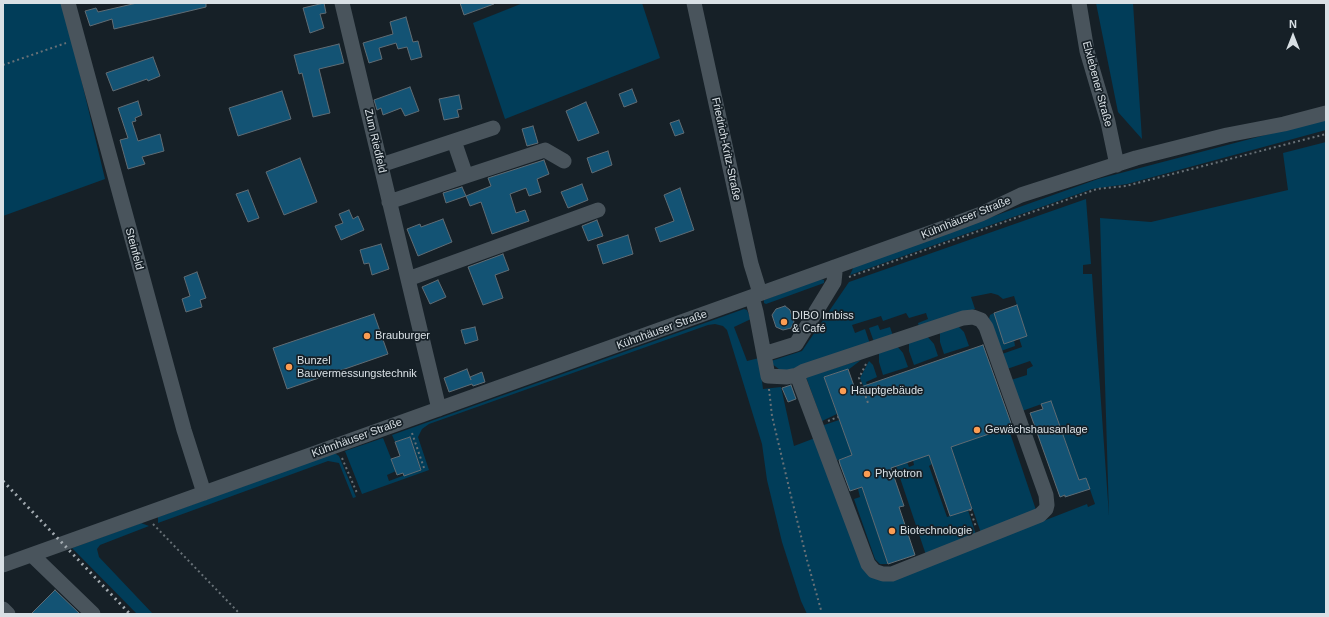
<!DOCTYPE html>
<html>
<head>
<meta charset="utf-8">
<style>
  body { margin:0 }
  #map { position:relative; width:1329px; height:617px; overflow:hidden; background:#162027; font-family:Helvetica,sans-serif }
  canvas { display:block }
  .frame { position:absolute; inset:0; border:4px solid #d9e0e5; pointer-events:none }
  .north { position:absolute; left:1273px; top:16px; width:40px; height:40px; -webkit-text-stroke:3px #162027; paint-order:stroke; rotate:0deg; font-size:11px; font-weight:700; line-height:16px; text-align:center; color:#d9e0e5 }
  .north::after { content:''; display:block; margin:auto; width:14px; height:18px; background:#d9e0e5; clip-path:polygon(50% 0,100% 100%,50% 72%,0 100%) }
</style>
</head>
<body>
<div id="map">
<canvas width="1329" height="617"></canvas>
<div class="frame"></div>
<div class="north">N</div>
</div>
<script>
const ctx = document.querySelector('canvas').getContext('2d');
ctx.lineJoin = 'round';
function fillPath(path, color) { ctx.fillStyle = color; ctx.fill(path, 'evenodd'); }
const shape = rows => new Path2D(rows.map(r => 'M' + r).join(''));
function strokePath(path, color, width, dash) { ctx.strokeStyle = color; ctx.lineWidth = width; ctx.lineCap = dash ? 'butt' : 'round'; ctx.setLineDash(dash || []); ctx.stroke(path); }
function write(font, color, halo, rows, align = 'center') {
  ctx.font = font + ' Helvetica,sans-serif'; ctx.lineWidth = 3.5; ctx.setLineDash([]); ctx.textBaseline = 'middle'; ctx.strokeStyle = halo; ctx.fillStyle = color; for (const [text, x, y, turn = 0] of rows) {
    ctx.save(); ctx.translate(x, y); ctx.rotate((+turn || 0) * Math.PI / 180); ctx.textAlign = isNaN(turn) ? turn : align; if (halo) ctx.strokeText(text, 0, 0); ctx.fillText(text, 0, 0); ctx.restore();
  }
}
fillPath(shape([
  [3,3,63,3,105,179,3,216],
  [523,3,642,3,660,58,505,119,473,23],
  [1096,3,1133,3,1142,139,1118,112],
  [1326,119,1326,130,1127,184,1092,189,850,275,854,266,1098,179],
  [1326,142,1326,614,807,614,801,601,782,542,767,480,762,444,727,330,723,326,715,324,708,325,429,424,422,429,418,437,429,470,362,494,345,451,383,438,396,471,387,475,389,481,421,469,410,437,395,442,392,435,744,309,747,310,751,319,734,327,747,361,759,358,763,389,781,387,794,446,815,438,863,567,894,579,1087,504,1088,507,1095,504,1086,478,1079,480,1050,401,1022,411,1011,380,1027,375,1027,369,1033,366,1030,361,1007,369,1002,354,1022,347,1019,338,1027,336,1014,296,1003,299,998,295,991,293,971,297,975,309,919,327,918,323,928,319,926,313,909,318,906,313,883,321,881,316,852,325,855,333,865,329,870,344,783,372,772,364,771,361,802,351,849,282,1086,199,1091,264,1083,265,1083,274,1092,274,1109,516,1100,218,1151,222,1288,190,1283,153],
  [820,279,824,280,824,283,766,304,764,303,764,300],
  [994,313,1004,343,1014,340,1015,346,1001,351,989,319,990,315],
  [878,325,880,330,890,327,893,336,874,342,869,328],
  [958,326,964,332,969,346,944,354,940,342,940,332],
  [927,336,934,344,938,356,914,365,909,351,909,342],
  [897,346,903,353,908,367,883,375,879,362,879,352],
  [861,360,848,370,848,369,824,377,837,414,822,421,806,377],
  [869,361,873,365,877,377,866,382,887,442,860,378],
  [839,420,847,440,870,432,881,445,835,461,823,427,824,425],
  [1008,427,1036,510,981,533,951,447],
  [332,454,336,454,339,456,356,497,353,498,339,463,328,461,158,523,158,517],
  [929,455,932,464,929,466,947,517,968,510,976,535,926,555,896,466,907,462,909,467,914,465,913,460],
  [862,487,888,564,880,564,875,559,854,499,860,497,858,489],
  [141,523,149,526,100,545,97,549,99,557,153,614,137,614,72,548]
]), '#013d59');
const building = shape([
  [137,3,206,3,206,7,114,29,112,19,90,26,85,11,96,8,98,12,137,3],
  [324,3,326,13,320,14,324,28,310,33,303,8,324,3],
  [460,3,493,3,494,4,464,15,460,3],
  [406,17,413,42,418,41,422,57,411,60,407,47,398,49,396,43,379,48,382,59,369,63,363,43,393,34,390,22,406,17],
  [339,44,344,63,319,69,330,113,313,117,302,73,299,74,294,55,339,44],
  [153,57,160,76,148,81,147,79,113,91,106,73,153,57],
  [410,87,419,111,405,116,401,108,383,115,381,108,377,110,374,100,410,87],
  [632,89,637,102,624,107,619,94,632,89],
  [282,91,291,119,238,136,229,108,282,91],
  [459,95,462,109,457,110,459,117,444,120,439,99,459,95],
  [138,101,142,115,135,118,136,121,132,122,138,141,160,134,164,151,142,157,145,164,128,169,120,140,128,138,118,108,138,101],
  [586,102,599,133,578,141,566,111,586,102],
  [679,120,684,133,675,136,670,123,679,120],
  [533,126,538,143,527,146,522,129,533,126],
  [608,151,612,165,592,173,587,158,608,151],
  [300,158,317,202,284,215,266,172,300,158],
  [544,160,549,174,537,179,541,192,529,196,526,188,510,194,516,213,525,210,529,221,492,234,481,202,470,206,466,196,491,186,488,178,544,160],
  [582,184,588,200,568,208,561,192,582,184],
  [462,187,466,196,446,203,443,193,462,187],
  [680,188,694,230,660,242,655,228,674,221,664,195,680,188],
  [248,190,259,218,248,222,236,194,248,190],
  [349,210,353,219,358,216,364,230,341,240,335,226,343,223,339,214,349,210],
  [443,219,452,242,418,256,407,229,420,224,421,227,443,219],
  [597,220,603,236,588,241,582,226,597,220],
  [628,235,633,254,603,264,597,245,628,235],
  [381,244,389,269,372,275,369,263,364,264,360,250,381,244],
  [503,254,509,270,495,275,503,298,483,305,468,267,503,254],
  [197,272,206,298,200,300,202,307,186,312,182,299,190,296,184,277,197,272],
  [438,280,446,297,430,304,422,287,438,280],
  [1017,305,1027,336,1004,344,994,313,1017,305],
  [785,306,790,310,794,322,791,328,783,330,776,327,772,315,776,309,785,306],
  [374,314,388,354,287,389,273,348,374,314],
  [475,327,478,340,465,344,461,330,475,327],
  [983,345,1012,426,951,447,972,509,950,516,929,455,891,468,904,506,899,507,915,555,888,564,862,487,850,491,840,464,839,460,852,455,824,377,848,369,855,389,983,345],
  [467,369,471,380,470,377,482,372,485,382,473,386,472,384,449,392,444,378,467,369],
  [791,385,796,399,788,402,782,388,791,385],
  [1051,401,1079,480,1086,478,1090,489,1065,497,1065,495,1060,497,1030,413,1043,409,1041,404,1051,401],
  [410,437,421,470,404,476,403,473,397,475,391,459,400,456,395,442,410,437],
  [55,590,80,614,31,614,55,590]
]);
fillPath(building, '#135374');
strokePath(building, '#606c74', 1);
strokePath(shape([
  [3,65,66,43],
  [849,277,1097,189,1126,186,1326,134],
  [866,364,859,378,868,403],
  [769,389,772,416,791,496,807,560,821,610],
  [828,421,838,417],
  [412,433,424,468],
  [342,458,357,493],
  [970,509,976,527],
  [153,524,240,614]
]), '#687177', 2, [2, 3]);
strokePath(shape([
  [68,3,184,430,204,493],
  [342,3,439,409],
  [694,3,751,264,760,293],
  [1079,3,1087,51,1108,122,1117,165],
  [381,165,493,128],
  [466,176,545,150,564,161],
  [389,202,466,176,454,141],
  [408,279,598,210],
  [752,297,756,312,768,376,787,377,797,375,804,371,963,318,973,317,981,320,986,327,1046,495,1047,505,1046,509,1040,515,892,574,883,574,874,571,868,564,797,375],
  [764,354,796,344,834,282,835,272,834,267],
  [32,555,93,614],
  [3,565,949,226,981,214,1021,195,1136,158,1227,135,1284,124,1326,113],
  [3,609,8,614]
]), '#49545c', 15);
strokePath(shape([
  [3,481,130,614]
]), '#a2aab0', 3, [2, 4]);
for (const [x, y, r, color] of [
  [784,322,4,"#fc9d53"],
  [367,336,4,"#fc9d53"],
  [289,367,4,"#fc9d53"],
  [843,391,4,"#fc9d53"],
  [977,430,4,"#fc9d53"],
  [867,474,4,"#fc9d53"],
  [892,531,4,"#fc9d53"]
]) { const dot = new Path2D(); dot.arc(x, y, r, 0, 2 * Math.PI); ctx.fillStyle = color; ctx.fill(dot); strokePath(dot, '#162027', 1.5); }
write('11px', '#d9e0e5', '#162027', [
  ["Elxlebener Straße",1097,84,75],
  ["Zum Riedfeld",375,141,77],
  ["Friedrich-Kritz-Straße",726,149,78],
  ["Kühnhäuser Straße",966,218,-22],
  ["Steinfeld",134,249,75],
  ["Kühnhäuser Straße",662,330,-20],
  ["Kühnhäuser Straße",357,438,-20]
]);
write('11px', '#d9e0e5', '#162027', [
  ["DIBO Imbiss",792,316],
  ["& Café",792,329],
  ["Brauburger",375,336],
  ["Bunzel",297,361],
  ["Bauvermessungstechnik",297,374],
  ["Hauptgebäude",851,391],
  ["Gewächshausanlage",985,430],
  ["Phytotron",875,474],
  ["Biotechnologie",900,531]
], 'left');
</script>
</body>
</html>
